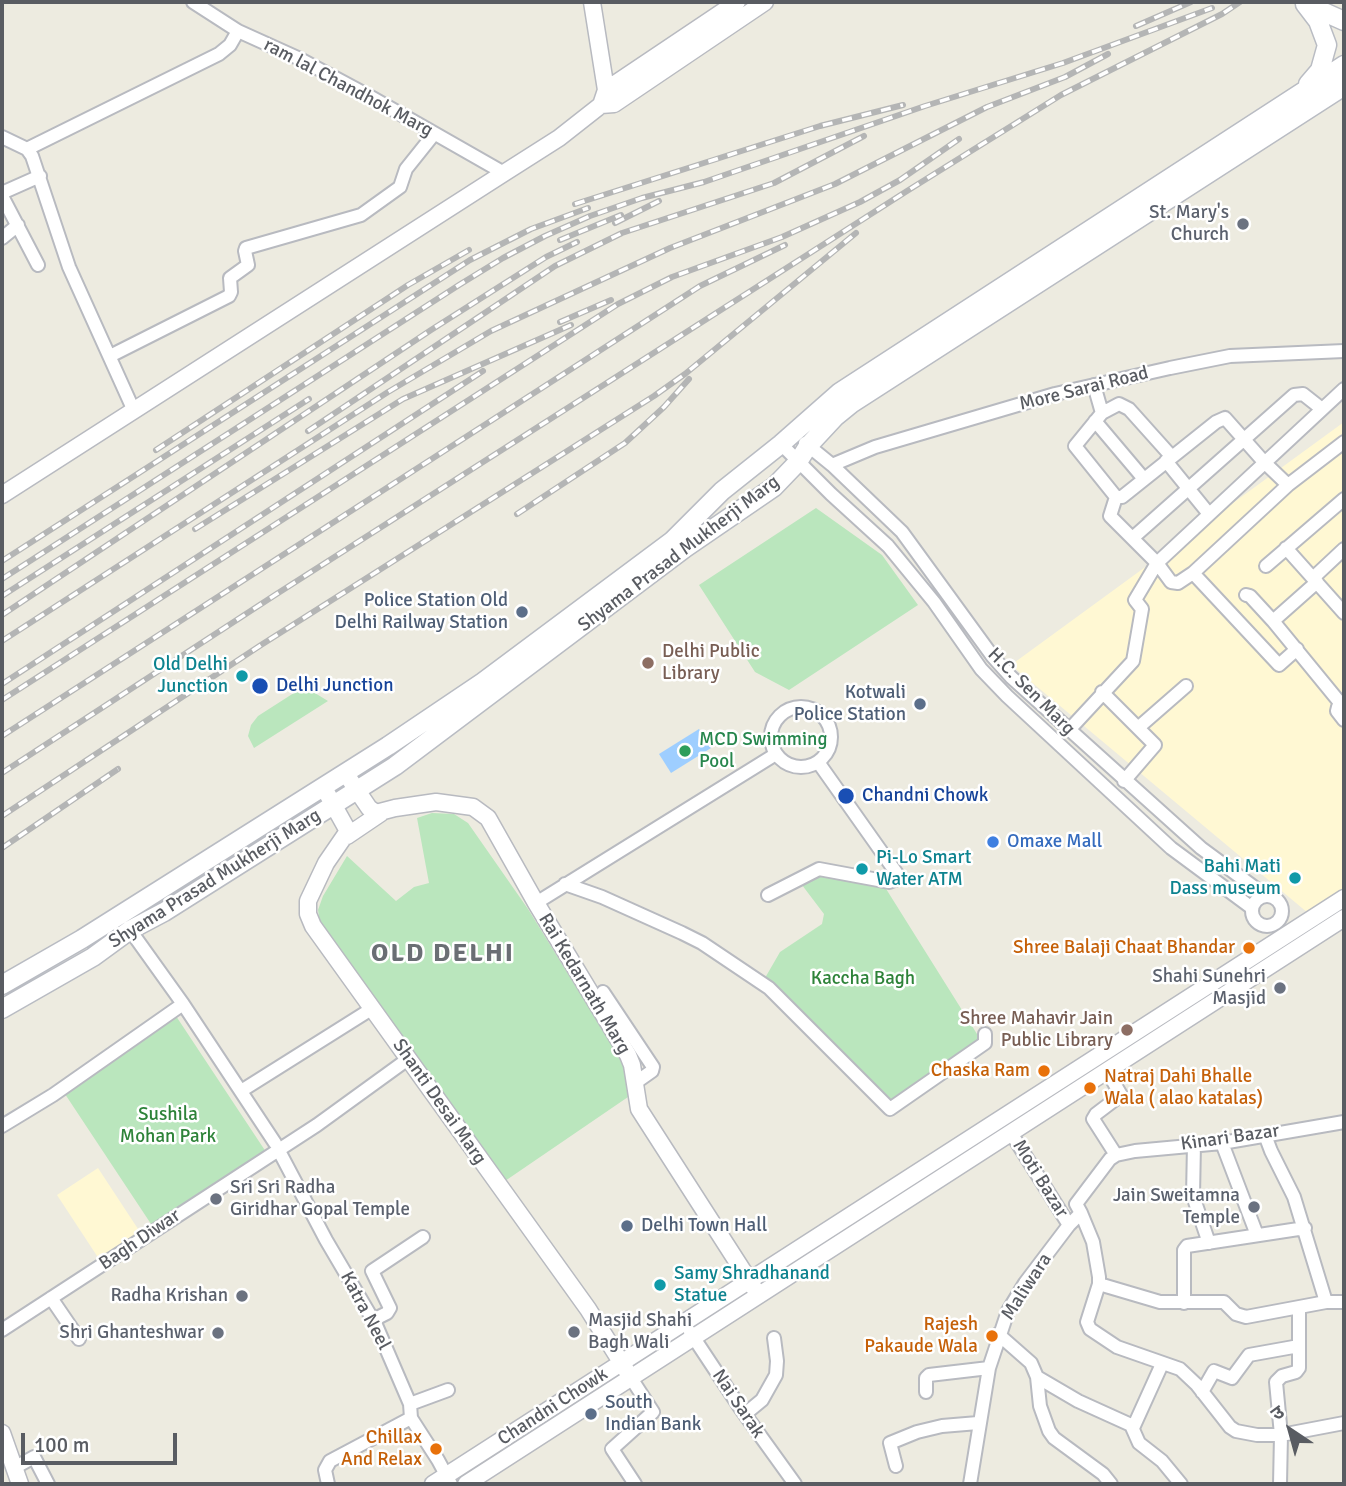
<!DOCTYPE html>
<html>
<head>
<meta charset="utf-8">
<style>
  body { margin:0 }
  #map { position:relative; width:1346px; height:1486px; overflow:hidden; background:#edebe0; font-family:Signika,"Noto Sans Devanagari",sans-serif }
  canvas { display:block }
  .frame { position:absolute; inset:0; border:4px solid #595c62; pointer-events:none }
  .north { position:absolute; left:1255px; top:1395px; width:70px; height:70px; -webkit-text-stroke:5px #fff; paint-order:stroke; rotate:324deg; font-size:19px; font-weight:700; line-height:28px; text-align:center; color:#595c62 }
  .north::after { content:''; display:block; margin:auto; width:24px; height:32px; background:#595c62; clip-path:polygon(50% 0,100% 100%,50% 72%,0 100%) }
  .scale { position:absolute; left:21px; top:1433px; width:156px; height:32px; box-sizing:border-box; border:4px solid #595c62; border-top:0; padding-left:9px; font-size:21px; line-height:24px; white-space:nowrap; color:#595c62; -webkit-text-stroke:5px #fff; paint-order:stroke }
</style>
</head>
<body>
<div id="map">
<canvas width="1346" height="1486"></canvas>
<div class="frame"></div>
<div class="north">उ</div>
<div class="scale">100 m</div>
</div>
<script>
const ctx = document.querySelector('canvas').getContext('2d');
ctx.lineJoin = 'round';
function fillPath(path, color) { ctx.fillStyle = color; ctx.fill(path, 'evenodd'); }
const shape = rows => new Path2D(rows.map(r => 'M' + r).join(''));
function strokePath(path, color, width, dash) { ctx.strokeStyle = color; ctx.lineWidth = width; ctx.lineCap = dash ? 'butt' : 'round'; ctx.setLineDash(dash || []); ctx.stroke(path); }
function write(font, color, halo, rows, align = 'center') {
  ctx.font = font + ' Signika,sans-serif'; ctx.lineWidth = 5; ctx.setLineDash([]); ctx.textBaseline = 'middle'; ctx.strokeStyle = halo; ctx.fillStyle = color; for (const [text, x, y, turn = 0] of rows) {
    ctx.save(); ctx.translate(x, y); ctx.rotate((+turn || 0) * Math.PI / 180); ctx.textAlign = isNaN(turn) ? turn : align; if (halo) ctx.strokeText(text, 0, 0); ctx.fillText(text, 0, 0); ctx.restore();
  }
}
fillPath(shape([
  [1344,422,1344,890,1308,913,1011,665],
  [98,1168,140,1232,99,1259,57,1195]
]), '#fff8d3');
fillPath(shape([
  [816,508,882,555,918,605,789,690,755,672,699,585],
  [310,690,328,701,254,748,248,736,251,725,258,716,297,691],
  [432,813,454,814,468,823,528,909,623,1063,628,1097,505,1181,320,923,318,910,323,896,347,856,396,901,414,887,429,883,417,818],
  [820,875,883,884,982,1042,897,1105,765,978,780,952,822,924,824,914,802,885],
  [176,1016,266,1152,153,1227,63,1091]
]), '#bae6bd');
fillPath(shape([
  [699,729,711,748,671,773,659,754]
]), '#9eceff');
const minor = shape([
  [193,2,238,31,300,59,369,96,504,173],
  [2,137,27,149,32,156,69,267,134,411],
  [27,149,219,54,230,45,238,31],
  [2,238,18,225],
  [38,265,2,196,4,192,40,176],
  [110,356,229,296,231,292,230,278,248,265,245,251,246,248,361,215,400,187,406,169,434,134],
  [1094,385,1102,413,1075,446,1116,497,1122,497,1216,422,1225,418,1264,462,1288,485],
  [1102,413,1119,404,1129,409,1172,457],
  [1095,421,1144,479],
  [805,443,832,465,902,532,993,657,1011,677,1201,848,1266,896],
  [781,444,831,494,888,546,934,602,981,669,1007,696,1171,848,1252,908],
  [1166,461,1209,514],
  [832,465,875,447,1055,394,1170,368,1230,356,1344,351],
  [1116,497,1110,516,1157,563,1171,582,1178,583,1193,573,1279,665,1297,649],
  [1136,535,1294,395,1303,394,1322,409],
  [1286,548,1344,613],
  [1266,566,1344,499],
  [1193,573,1288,485,1344,442],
  [1313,578,1344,549],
  [1246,595,1250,596,1273,621,1341,704],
  [1273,621,1317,582],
  [1102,692,1155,745,1124,781],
  [1344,701,1338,707,1337,711,1344,720],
  '771 737a30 30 0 1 1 60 0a30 30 0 1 1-60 0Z',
  [1139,727,1186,686],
  [1069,730,1133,661,1142,609,1135,600,1157,563,1344,389],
  [565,884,602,897,682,933,702,943,769,988,890,1109,985,1043,985,1034],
  [768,895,819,869,889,882,900,878,818,762],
  '1252 911a15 15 0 1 1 30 0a15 15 0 1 1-30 0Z',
  [536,903,776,754],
  [130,930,183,1004,275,1143],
  [603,992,653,1067,652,1071,635,1083],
  [1107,1071,1121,1095,1096,1114,1093,1119,1116,1155],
  [241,1091,373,1008],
  [2,1126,53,1095,183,1004],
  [1011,1133,1069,1225],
  [1265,1135,1271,1151,1294,1197,1326,1302],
  [1222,1143,1257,1235],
  [1194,1144,1193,1196,1209,1243],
  [278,1149,326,1240,376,1325,410,1404,411,1418,438,1460,451,1484],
  [1081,1213,1093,1242,1099,1277,1099,1284,1087,1322,1090,1329,1117,1347,1180,1369,1197,1385,1230,1427,1236,1431,1257,1435,1281,1435,1344,1423],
  [1099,1284,1160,1302,1224,1302,1236,1314,1246,1317,1326,1302,1344,1302],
  [51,1298,79,1339],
  [1184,1303,1184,1250,1187,1246,1305,1228],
  [373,1320,387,1313,390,1308,372,1271,423,1237],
  [2,1330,317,1125,408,1059],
  [690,1332,741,1409,795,1484],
  [998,1334,1031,1363,1037,1377,1040,1406,1049,1431,1054,1438,1103,1474,1111,1484],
  [1037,1377,1078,1401,1131,1425,1139,1443,1162,1461,1181,1484],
  [631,1378,653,1412,612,1449,635,1484],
  [926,1392,926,1378,929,1375,989,1368],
  [1202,1392,1214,1371,1232,1378,1249,1355,1299,1346],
  [410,1404,448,1390],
  [745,1414,762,1400,776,1375,777,1361,774,1338],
  [1133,1428,1162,1364],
  [896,1466,890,1443,917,1432,942,1426,978,1423],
  [14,1468,34,1457,48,1484],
  [328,1484,325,1470,330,1461,411,1418],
  [970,1484,989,1368,1008,1311,1025,1283,1069,1225,1081,1213,1076,1204,1110,1159,1116,1155,1135,1151,1222,1143,1344,1122],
  [1280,1484,1281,1435,1276,1382,1282,1376,1296,1372,1299,1368,1299,1309]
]);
const tertiary = shape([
  [592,2,606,90,611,98],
  [601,105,606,90,737,2],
  [2,495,504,173,559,138,601,105,614,104,765,2],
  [346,774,369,808,376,813,395,808,436,802,473,807,488,818,536,903,628,1055,632,1065,639,1109,754,1288],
  [324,788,348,831,326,863,308,901,308,914,313,926,588,1309,626,1370],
  [347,836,381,813],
  [2,1433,20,1484],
  [433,1484,1344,898],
  [466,1484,1344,918]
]);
const secondary = shape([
  [1305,4,1318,21,1327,45,1320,70,1308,84],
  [1306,4,1344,21],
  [2,985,82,939,388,746,483,682,672,541,722,491,781,444,840,392,1344,65],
  [2,1009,93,957,130,930,164,912,395,766,685,548,774,487,798,462,808,446,835,417,851,404,1344,86]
]);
strokePath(minor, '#b8bac0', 16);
strokePath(tertiary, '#b8bac0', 19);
strokePath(secondary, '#b9bcc3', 21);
strokePath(minor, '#fff', 12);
strokePath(tertiary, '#fff', 16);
strokePath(secondary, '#fff', 18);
const rail = shape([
  [1136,26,1191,2],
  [575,204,820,126,903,105],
  [615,223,659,201],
  [560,240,621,215],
  [560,322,611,300],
  [308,431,555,266,622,233,774,183,864,136],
  [156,450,408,285,469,250],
  [517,514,625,443,664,407,689,379],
  [195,529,403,399,571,325],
  [2,561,470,260,531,229,588,208],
  [2,579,459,285,503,258,545,236,590,216,642,198,704,182,925,106,1063,63,1212,8],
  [2,596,309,399],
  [2,615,431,330,546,257,577,242],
  [2,641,388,392,491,331,670,248,835,184,987,107,1065,77,1108,54],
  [2,684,483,371],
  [2,700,618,304,672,277,782,237,860,202,900,180,959,139],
  [2,736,700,286,785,245],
  [2,773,275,595,907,191,1061,95,1222,14,1240,2],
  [2,816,261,645,654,396,685,374,856,233],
  [2,848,118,769]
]);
strokePath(rail, '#b4b5b5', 6);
strokePath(rail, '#fff', 3.5, [10]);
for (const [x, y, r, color] of [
  [1243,224,7,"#6b7280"],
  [522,612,7,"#5c6f8a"],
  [648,663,7,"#8d6e63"],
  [242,676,7,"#0f9aa8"],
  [260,686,9,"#1a4fb4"],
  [920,704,7,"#5c6f8a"],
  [685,751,7,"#2e9e5b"],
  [846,796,9,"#1a4fb4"],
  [993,842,7,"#3f7fe0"],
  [862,869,7,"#0f9aa8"],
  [1295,878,7,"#0f9aa8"],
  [1249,948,7,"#e8710a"],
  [1280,988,7,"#6b7280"],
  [1127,1030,7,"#8d6e63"],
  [1044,1071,7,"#e8710a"],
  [1090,1088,7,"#e8710a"],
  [216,1199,7,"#6b7280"],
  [1254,1207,7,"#6b7280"],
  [627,1226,7,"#5c6f8a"],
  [660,1285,7,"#0f9aa8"],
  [242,1296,7,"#6b7280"],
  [574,1332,7,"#6b7280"],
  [218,1333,7,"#6b7280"],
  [992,1336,7,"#e8710a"],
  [591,1414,7,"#5c6f8a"],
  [436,1449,7,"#e8710a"]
]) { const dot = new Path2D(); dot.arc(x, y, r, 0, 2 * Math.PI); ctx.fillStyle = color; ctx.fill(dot); strokePath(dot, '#fff', 2.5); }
write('19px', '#595c62', '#fff', [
  ["ram lal Chandhok Marg",348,88,28],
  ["More Sarai Road",1084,389,-14],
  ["Shyama Prasad Mukherji Marg",679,554,-37],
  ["H.C. Sen Marg",1031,692,45],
  ["Shyama Prasad Mukherji Marg",215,879,-32],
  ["Rai Kedarnath Marg",584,984,59],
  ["Shanti Desai Marg",439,1102,55],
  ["Kinari Bazar",1230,1138,-8],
  ["Moti Bazar",1040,1179,58],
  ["Bagh Diwar",140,1240,-34],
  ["Maliwara",1027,1287,-57],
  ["Katra Neel",365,1311,62],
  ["Nai Sarak",738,1404,56],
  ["Chandni Chowk",553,1407,-33]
]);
write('19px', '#5b616d', '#fff', [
  ["St. Mary's",1229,213],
  ["Church",1229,235],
  ["Shahi Sunehri",1266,977],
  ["Masjid",1266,999],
  ["Sri Sri Radha",230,1188,"left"],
  ["Giridhar Gopal Temple",230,1210,"left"],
  ["Jain Sweitamna",1240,1196],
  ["Temple",1240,1218],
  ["Radha Krishan",228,1296],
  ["Masjid Shahi",588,1321,"left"],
  ["Bagh Wali",588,1343,"left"],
  ["Shri Ghanteshwar",204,1333]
], 'right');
write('19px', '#4e5e75', '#fff', [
  ["Police Station Old",508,601],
  ["Delhi Railway Station",508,623],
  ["Kotwali",906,693],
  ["Police Station",906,715],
  ["Delhi Town Hall",641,1226,"left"],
  ["South",605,1403,"left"],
  ["Indian Bank",605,1425,"left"]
], 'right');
write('19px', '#785e54', '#fff', [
  ["Delhi Public",662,652],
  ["Library",662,674],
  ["Shree Mahavir Jain",1113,1019,"right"],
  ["Public Library",1113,1041,"right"]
], 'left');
write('19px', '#0d838f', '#fff', [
  ["Old Delhi",228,665],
  ["Junction",228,687],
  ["Pi-Lo Smart",876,858,"left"],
  ["Water ATM",876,880,"left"],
  ["Bahi Mati",1281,867],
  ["Dass museum",1281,889],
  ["Samy Shradhanand",674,1274,"left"],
  ["Statue",674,1296,"left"]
], 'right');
write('19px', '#164399', '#fff', [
  ["Delhi Junction",276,686],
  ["Chandni Chowk",862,796]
], 'left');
write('19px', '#27864d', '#fff', [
  ["MCD Swimming",699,740],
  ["Pool",699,762]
], 'left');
write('19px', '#366cbe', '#fff', [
  ["Omaxe Mall",1007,842]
], 'left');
write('19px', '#c56008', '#fff', [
  ["Shree Balaji Chaat Bhandar",1235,948],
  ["Chaska Ram",1030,1071],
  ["Natraj Dahi Bhalle",1104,1077,"left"],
  ["Wala ( alao katalas)",1104,1099,"left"],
  ["Rajesh",978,1325],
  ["Pakaude Wala",978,1347],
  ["Chillax",422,1438],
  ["And Relax",422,1460]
], 'right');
write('19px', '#2e8339', '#fff', [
  ["Kaccha Bagh",863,979],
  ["Sushila",168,1115],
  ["Mohan Park",168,1137]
]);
ctx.letterSpacing = '2px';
write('bold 26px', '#6a6e74', '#fff', [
  ["OLD DELHI",443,954]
]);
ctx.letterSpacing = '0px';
</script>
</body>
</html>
